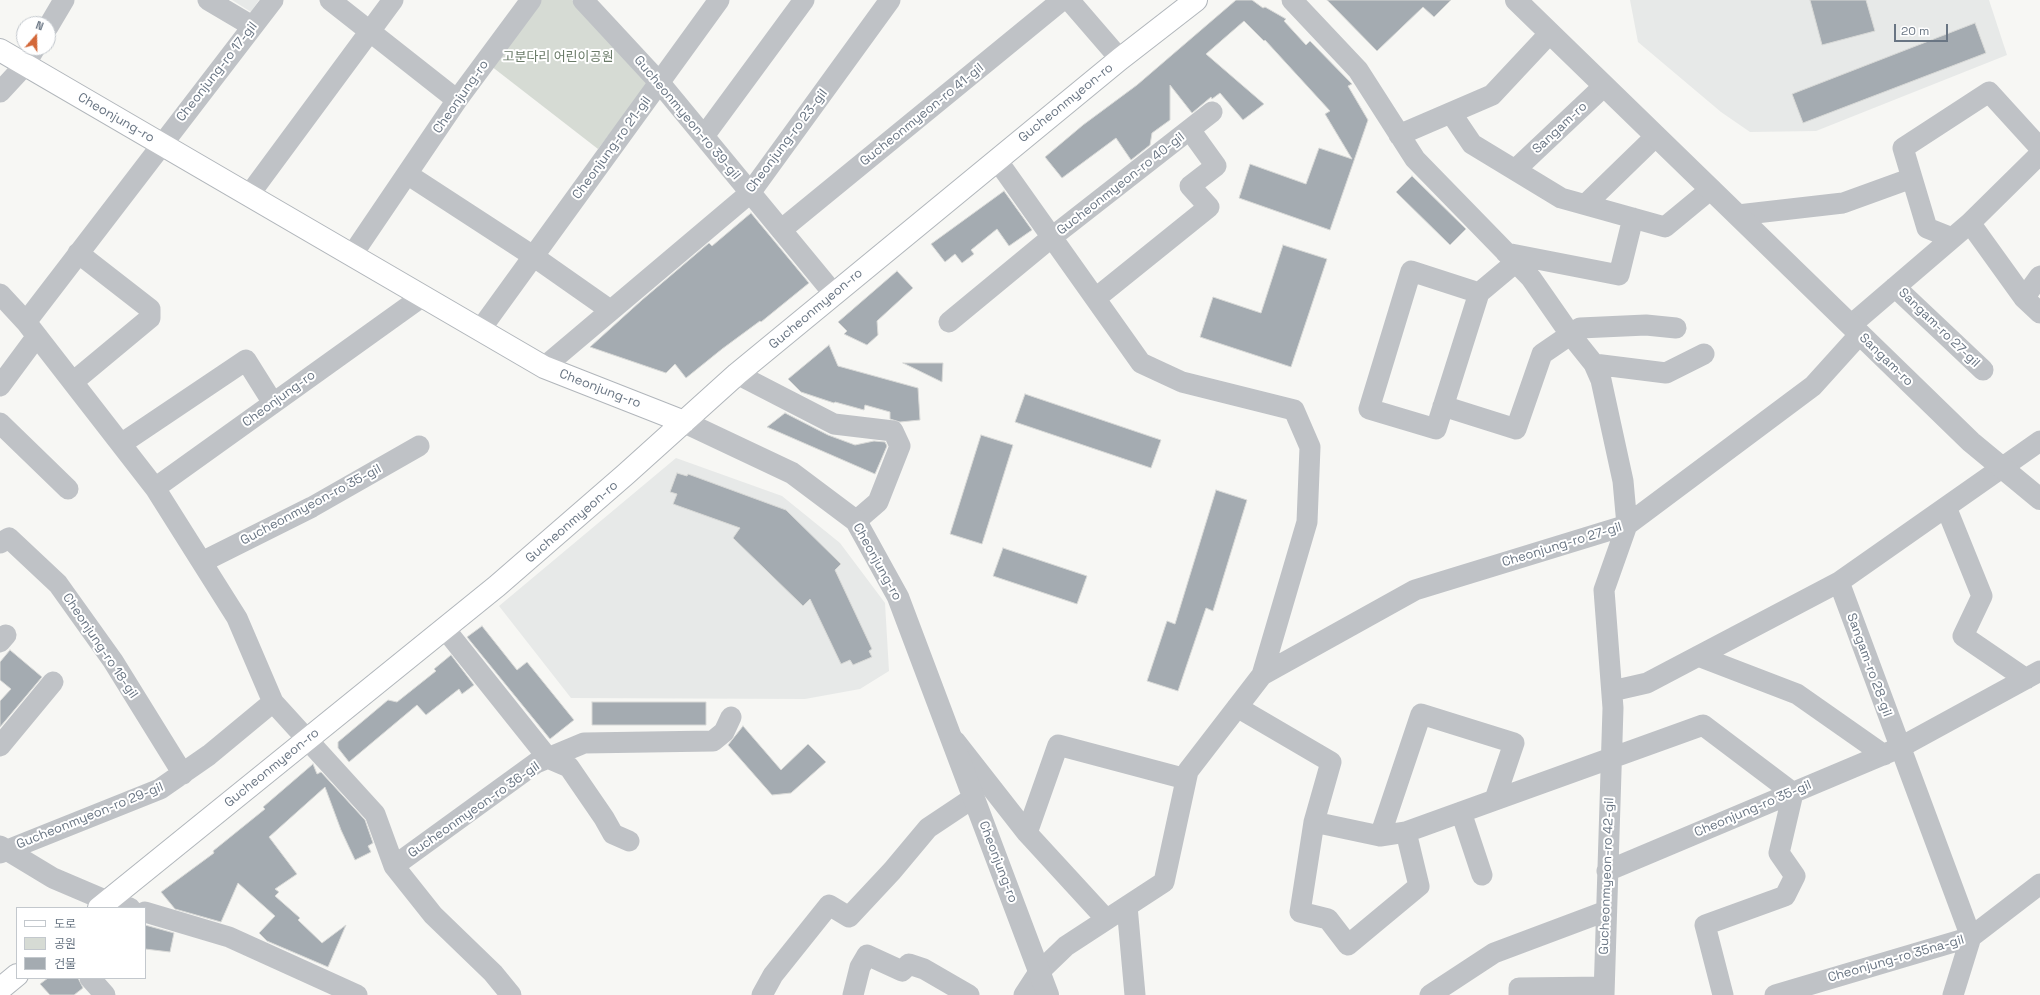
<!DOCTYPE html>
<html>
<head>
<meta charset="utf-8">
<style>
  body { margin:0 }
  #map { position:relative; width:2040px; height:995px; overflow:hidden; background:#f7f7f4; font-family:"Space Grotesk","Noto Sans KR",sans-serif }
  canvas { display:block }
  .legend { position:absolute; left:16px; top:907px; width:130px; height:72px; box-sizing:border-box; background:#fff; border:1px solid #c3c8cd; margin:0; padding:5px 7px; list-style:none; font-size:12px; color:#697583 }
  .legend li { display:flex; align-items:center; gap:8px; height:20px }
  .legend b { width:20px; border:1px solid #c3c8cd }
  .north { position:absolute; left:16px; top:16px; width:40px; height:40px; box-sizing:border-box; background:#fff; border:1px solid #c3c8cd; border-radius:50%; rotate:20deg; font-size:11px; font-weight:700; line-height:16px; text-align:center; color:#697583 }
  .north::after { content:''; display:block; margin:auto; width:14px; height:18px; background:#d36738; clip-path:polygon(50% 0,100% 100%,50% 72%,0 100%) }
  .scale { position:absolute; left:1894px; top:24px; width:54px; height:18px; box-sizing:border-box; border:2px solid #697583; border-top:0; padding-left:5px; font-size:12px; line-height:14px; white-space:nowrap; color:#697583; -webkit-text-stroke:3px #fff; paint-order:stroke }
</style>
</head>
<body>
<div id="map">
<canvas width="2040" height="995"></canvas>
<ul class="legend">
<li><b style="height:5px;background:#fff"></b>도로</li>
<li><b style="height:11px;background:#d6dbd4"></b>공원</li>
<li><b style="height:11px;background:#a4abb1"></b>건물</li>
</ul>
<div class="north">N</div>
<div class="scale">20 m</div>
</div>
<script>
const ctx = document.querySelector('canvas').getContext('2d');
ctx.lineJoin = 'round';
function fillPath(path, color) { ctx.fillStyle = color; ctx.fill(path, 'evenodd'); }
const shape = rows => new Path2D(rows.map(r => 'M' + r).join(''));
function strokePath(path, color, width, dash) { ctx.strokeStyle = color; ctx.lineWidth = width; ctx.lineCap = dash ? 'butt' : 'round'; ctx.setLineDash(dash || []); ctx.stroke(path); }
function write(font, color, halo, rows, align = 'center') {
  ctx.font = font + ' "Space Grotesk","Noto Sans KR",sans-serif'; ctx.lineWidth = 4; ctx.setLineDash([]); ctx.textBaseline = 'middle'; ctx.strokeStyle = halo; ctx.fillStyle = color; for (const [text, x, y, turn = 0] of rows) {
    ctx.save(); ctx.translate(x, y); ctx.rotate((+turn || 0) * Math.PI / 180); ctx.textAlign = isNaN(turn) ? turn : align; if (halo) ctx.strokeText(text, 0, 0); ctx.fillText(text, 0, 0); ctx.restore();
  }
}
fillPath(shape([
  [232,0,259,0,251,12],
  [1630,0,1989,0,2007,55,1816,131,1750,132,1721,112,1638,42],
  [676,458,782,496,840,543,885,603,889,671,860,689,805,699,571,698,499,606]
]), '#e7e9e8');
fillPath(shape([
  [540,0,572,0,649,83,598,149,491,66]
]), '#d6dbd4');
const building = shape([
  [1236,0,1252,0,1263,8,1265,7,1286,19,1284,21,1306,45,1310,41,1352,84,1348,86,1368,120,1330,230,1239,198,1250,164,1306,184,1319,148,1352,159,1325,114,1330,111,1265,40,1264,41,1244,21,1206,54,1264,104,1243,120,1220,93,1212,99,1211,97,1192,113,1170,85,1170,120,1152,133,1150,145,1131,160,1116,138,1062,178,1045,157,1083,125,1137,85,1236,0],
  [1327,0,1451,0,1434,17,1423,7,1377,51,1327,0],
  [1810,0,1866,0,1875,31,1822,45,1810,0],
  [1975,23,1986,53,1803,123,1792,94,1975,23],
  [1412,176,1466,229,1450,245,1396,192,1412,176],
  [1004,191,1032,230,1009,246,997,229,971,250,974,254,962,263,955,254,945,262,931,244,1004,191],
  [751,213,809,283,761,322,760,321,722,349,686,378,675,364,666,373,590,347,642,300,709,243,712,246,751,213],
  [1283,245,1327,259,1291,367,1200,337,1213,297,1261,313,1283,245],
  [897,271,913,288,877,321,878,335,867,345,844,334,847,331,838,322,897,271],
  [829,345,838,366,918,388,920,420,900,422,890,419,890,412,865,405,864,410,835,402,834,403,801,392,788,379,829,345],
  [903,363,943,363,942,382,903,363],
  [1025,394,1161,440,1151,468,1015,422,1025,394],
  [785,413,828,435,855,445,874,441,885,442,887,446,875,474,767,427,785,413],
  [981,435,1013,445,982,544,950,534,981,435],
  [677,473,687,476,688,474,786,510,841,564,835,570,872,649,869,651,872,657,853,665,850,660,841,664,810,599,803,606,733,538,740,528,673,504,677,494,670,492,677,473],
  [1216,490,1247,500,1213,611,1206,608,1178,691,1147,681,1167,621,1175,624,1216,490],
  [1003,548,1087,576,1077,604,993,576,1003,548],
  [482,626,517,670,527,662,574,720,550,739,467,637,482,626],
  [10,650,42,677,0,727,0,701,11,689,0,680,0,662,10,650],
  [451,655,474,685,462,694,459,689,426,715,417,705,349,762,338,748,338,742,388,700,397,702,436,671,434,669,451,655],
  [592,702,706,702,706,725,592,725,592,702],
  [743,726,781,770,808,744,826,762,791,793,772,795,728,745,743,726],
  [313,764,317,774,321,772,365,820,373,843,368,846,371,852,355,860,341,830,325,787,269,837,297,874,275,889,279,892,275,896,300,918,298,920,322,943,346,925,328,967,267,941,259,933,275,916,238,883,221,922,175,909,161,892,214,853,213,851,265,809,263,807,313,764],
  [145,925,174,933,170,952,145,949,145,925],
  [48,978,78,978,83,988,74,995,50,995,40,984,48,978]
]);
fillPath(building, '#a4abb1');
strokePath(building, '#d8d9d7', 1);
const secondary = shape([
  [0,50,544,367,684,422],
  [99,908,497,586,626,474,737,374,1120,59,1196,0],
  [0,989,17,975]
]);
strokePath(secondary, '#b1b6bb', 24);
strokePath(shape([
  [208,0,252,26],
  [330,0,457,100],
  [583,0,659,82,834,294],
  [1069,0,1120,59],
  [1292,0,1358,70,1415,159,1531,278,1570,334,1594,364,1601,380,1623,481,1627,525,1604,590,1613,708,1604,995],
  [48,27,64,0],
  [0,92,25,65,35,48],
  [1451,113,1472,144,1561,198,1665,227,1711,189],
  [1399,135,1492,95,1550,33],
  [704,136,804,0],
  [997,160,1141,363,1182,382,1294,410,1310,447,1307,522,1262,675],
  [1515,170,1604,86],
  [407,174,533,256,610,310],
  [249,195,393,0],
  [1586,204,1656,136],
  [1738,215,1843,203,1912,178],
  [1970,223,2024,298,2040,313],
  [781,230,1062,0],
  [1952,238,1927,228,1903,148,1989,92,2040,148],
  [1506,253,1619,275,1633,218],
  [352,255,457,100,531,0],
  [1895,287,1983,370],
  [1479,293,1411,271,1369,409,1436,429,1479,293,1516,262],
  [0,294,26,322,155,488,237,618,273,702,375,814,394,866,433,915,493,973,511,995],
  [1096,298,1209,207,1190,186,1216,166,1190,130],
  [2024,298,2040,276],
  [26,322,273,0],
  [949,322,1052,237,1212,112],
  [1851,325,1970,223,2040,154],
  [480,330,719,0],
  [1594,364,1666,373,1704,354],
  [544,367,750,193,890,0],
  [737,374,834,424,893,431,900,446,878,502,856,521],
  [73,382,150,318,150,309,78,253],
  [0,386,37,336],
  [1443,406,1516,429,1542,354,1580,328,1646,325,1676,328],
  [0,423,68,489],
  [121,444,246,360,273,403],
  [155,488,423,296],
  [1946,507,1982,596,1963,636,2026,679],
  [0,543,9,538,58,584,113,661,183,774],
  [202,562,312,507,419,446],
  [1839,582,1971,937],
  [445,629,548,758,569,767,604,818,613,834,629,841],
  [0,642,6,635],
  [1698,656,1797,694,1884,755],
  [1612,691,1647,683,1839,582,2040,441],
  [1237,707,1331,762,1314,822,1300,912,1328,919,1348,945,1419,886,1406,832],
  [955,741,1027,833,1106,919],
  [0,746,53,682],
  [1461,812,1482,875],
  [1314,822,1380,836,1406,832,1703,725,1793,793,1779,853,1795,876,1785,896,1705,925,1723,995],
  [1027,833,1058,745,1186,779],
  [1380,836,1421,714,1514,743,1495,799],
  [0,846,53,878,107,901,130,908],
  [0,853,160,789,209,755,273,702],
  [394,866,536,763,584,743,713,741,724,732,731,717],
  [1607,871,1899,748,2040,671],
  [1127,906,1135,995],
  [145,912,229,937,357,995],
  [90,978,105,995],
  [762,995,773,975,829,905,849,917,892,871,928,828,973,798],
  [853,995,860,967,867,955,902,971,909,964,924,969,969,995],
  [1024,995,1039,972,1066,946,1164,882,1188,771,1262,675,1415,590,1627,525,1813,386,1860,334],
  [1430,995,1494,953,1606,911],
  [1519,995,1519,988,1604,987],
  [1775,995,1971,937],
  [1953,995,1971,937,2040,884]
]), '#bfc2c6', 21);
strokePath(shape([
  [1516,0,1971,442,2040,499],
  [684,422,792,473,856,521,898,597,1048,995]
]), '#bfc2c6', 22);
strokePath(secondary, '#fff', 22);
write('13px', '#697a67', '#fff', [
  ["고분다리 어린이공원",558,57]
]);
write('13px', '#697583', '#fff', [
  ["Cheonjung-ro 17-gil",217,72,-52],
  ["Cheonjung-ro",461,97,-55],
  ["Gucheonmyeon-ro",1066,103,-39],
  ["Gucheonmyeon-ro 41-gil",922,115,-39],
  ["Cheonjung-ro",116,118,30],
  ["Gucheonmyeon-ro 39-gil",687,118,50],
  ["Sangam-ro",1560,128,-43],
  ["Cheonjung-ro 23-gil",787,141,-53],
  ["Cheonjung-ro 21-gil",612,148,-54],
  ["Gucheonmyeon-ro 40-gil",1121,184,-38],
  ["Gucheonmyeon-ro",816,309,-40],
  ["Sangam-ro 27-gil",1939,328,44],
  ["Sangam-ro",1886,360,44],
  ["Cheonjung-ro",600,389,21],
  ["Cheonjung-ro",279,399,-36],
  ["Gucheonmyeon-ro 35-gil",311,505,-28],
  ["Gucheonmyeon-ro",572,522,-41],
  ["Cheonjung-ro 27-gil",1562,545,-17],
  ["Cheonjung-ro",877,562,61],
  ["Cheonjung-ro 18-gil",100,646,56],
  ["Sangam-ro 28-gil",1869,665,70],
  ["Gucheonmyeon-ro",272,768,-39],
  ["Cheonjung-ro 35-gil",1753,809,-23],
  ["Gucheonmyeon-ro 36-gil",474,810,-35],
  ["Gucheonmyeon-ro 29-gil",90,816,-22],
  ["Cheonjung-ro",998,862,69],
  ["Gucheonmyeon-ro 42-gil",1607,876,-88],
  ["Cheonjung-ro 35na-gil",1896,959,-16]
]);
</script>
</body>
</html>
